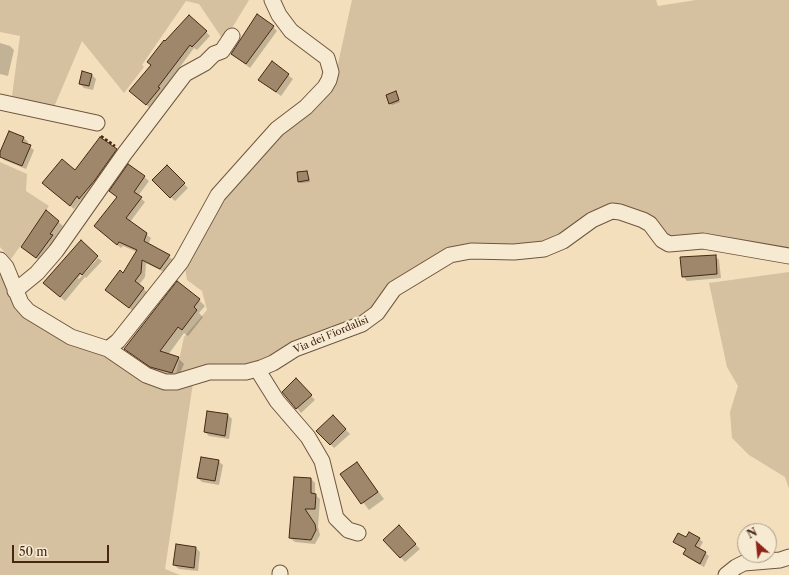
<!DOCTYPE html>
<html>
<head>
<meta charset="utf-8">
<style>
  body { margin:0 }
  #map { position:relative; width:789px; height:575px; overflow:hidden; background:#f3dfbc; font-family:"Libre Caslon Text",serif }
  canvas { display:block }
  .north { position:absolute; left:737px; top:523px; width:40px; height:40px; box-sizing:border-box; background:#f7ead3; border:1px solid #b09c87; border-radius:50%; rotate:333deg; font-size:11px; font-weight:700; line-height:16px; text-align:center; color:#452814 }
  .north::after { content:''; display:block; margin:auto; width:14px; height:18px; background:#8f2418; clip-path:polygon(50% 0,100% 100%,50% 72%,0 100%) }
  .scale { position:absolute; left:12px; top:545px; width:97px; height:18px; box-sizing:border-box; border:2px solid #452814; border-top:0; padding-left:5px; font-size:12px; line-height:14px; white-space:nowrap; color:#452814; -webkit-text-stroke:3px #f7ead3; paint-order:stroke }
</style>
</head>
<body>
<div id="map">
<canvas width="789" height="575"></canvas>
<div class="north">N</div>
<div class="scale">50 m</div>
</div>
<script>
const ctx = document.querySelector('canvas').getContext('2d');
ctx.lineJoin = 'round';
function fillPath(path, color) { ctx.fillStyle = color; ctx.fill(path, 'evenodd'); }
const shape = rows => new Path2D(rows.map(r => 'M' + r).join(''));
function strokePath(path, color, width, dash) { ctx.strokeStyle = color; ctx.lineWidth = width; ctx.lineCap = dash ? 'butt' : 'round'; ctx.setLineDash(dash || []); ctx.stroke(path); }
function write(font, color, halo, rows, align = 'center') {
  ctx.font = font + ' "Libre Caslon Text",serif'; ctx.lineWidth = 4; ctx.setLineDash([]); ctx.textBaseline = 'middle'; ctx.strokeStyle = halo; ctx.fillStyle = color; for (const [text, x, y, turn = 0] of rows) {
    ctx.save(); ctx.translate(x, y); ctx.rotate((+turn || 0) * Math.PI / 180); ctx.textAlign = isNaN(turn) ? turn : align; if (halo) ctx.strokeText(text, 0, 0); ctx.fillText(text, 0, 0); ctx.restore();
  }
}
fillPath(shape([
  [0,0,249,0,224,41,199,4,186,1,142,65,144,67,124,93,82,41,54,107,12,96,20,36,0,32],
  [352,0,656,0,658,6,696,0,789,0,789,251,671,238,609,206,591,212,549,243,470,247,373,311,272,358,254,364,175,379,184,337,207,310,202,291,187,280,185,267,222,195,334,82],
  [0,162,27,174,26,191,49,206,11,259,0,247],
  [789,272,789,489,785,477,749,455,732,438,730,412,738,386,727,367,709,283],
  [0,276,4,281,14,306,23,315,114,361,193,383,165,569,180,575,0,575]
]), '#d5c09f');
fillPath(shape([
  [273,27,277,31,250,68,237,58],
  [206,32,210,36,197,50,194,48,162,91,163,93,150,108,135,95,152,66,148,62,165,42],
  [0,43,10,46,14,50,8,76,0,74],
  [272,63,293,79,281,96,264,84],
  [92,75,96,79,93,90,84,88,80,84],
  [395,92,400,102,392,105,390,103],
  [9,132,24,138,28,142,27,145,34,150,26,169,4,160,0,156],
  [116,150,120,154,84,202,81,200,74,209,47,187],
  [129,165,149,181,138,196,145,202,130,222,151,238,148,245,174,260,164,272,146,263,145,277,139,285,147,292,133,311,106,290,124,274,137,252,123,246,121,248,99,230,118,198],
  [167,166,188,188,175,201,153,180],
  [307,172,310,182,301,183,299,182],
  [46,211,63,226,54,239,56,240,41,262,22,247],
  [97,256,78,278,79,279,98,258,102,261,86,278,85,277,65,301,48,287],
  [715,256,719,260,721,278,687,281,683,276],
  [199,300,205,306,199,313,203,317,188,336,184,333,168,355,178,358,184,364,178,378,157,373,125,349],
  [300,384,315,400,301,413,283,392],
  [228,415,232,419,229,439,209,436,205,432],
  [333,417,350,434,334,448,318,431],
  [218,461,223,465,219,485,202,482,198,478],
  [357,463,384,499,369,510,341,474],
  [311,479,315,483,315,495,320,499,318,527,320,535,315,544,295,542,290,538],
  [399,527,420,549,405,562,385,540],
  [687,538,699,539,703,542,699,549,709,556,704,567,688,558,684,554,686,550,674,541],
  [176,546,196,548,200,552,198,571,179,569,174,565]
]), '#0003');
const building = shape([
  [257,14,274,26,246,64,231,54,257,14],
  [189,15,207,31,192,47,190,45,158,87,160,88,146,105,129,91,151,65,147,62,164,40,165,41,189,15],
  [272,61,289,74,276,92,258,80,272,61],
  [82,71,92,74,89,86,79,84,82,71],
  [396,91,399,100,389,104,386,95,396,91],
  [9,131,24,137,22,142,31,145,22,166,0,157,0,152,9,131],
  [100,137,117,149,95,180,79,199,77,196,70,206,42,183,62,159,75,170,100,137],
  [128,164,145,176,134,192,142,197,126,218,147,233,144,241,170,255,160,269,142,260,141,273,135,281,144,288,129,308,105,290,120,270,123,273,137,250,119,242,117,245,94,226,117,197,109,191,128,164],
  [167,165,185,183,170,198,152,180,167,165],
  [307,171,309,180,298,182,297,172,307,171],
  [46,210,59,221,50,234,53,235,36,258,21,247,46,210],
  [81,240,98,256,82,275,80,273,60,297,43,283,81,240],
  [716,255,717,274,682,277,680,257,716,255],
  [177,281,200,299,194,307,197,310,182,330,178,327,160,351,179,357,172,373,150,367,124,349,177,281],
  [296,378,312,395,296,409,282,392,296,378],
  [207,411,228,414,225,436,204,432,207,411],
  [333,415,346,429,330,445,316,431,333,415],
  [201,457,219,460,215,481,197,478,201,457],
  [357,462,378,492,361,504,340,474,357,462],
  [294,477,311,478,311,493,316,494,315,509,305,509,315,524,316,530,311,540,289,538,294,477],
  [399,525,416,544,400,558,383,540,399,525],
  [689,532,700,538,695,546,706,552,700,564,683,554,686,549,673,542,678,533,686,537,689,532],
  [176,544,196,547,194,568,173,565,176,544]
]);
fillPath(building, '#9f876b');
strokePath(building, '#452814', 1);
const street = shape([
  [0,102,97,123],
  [0,260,6,267,21,303,28,311,71,337,108,349,146,375,165,382,176,382,209,372,246,372,261,368,273,363,295,349,362,324,377,313,394,289,450,255,471,251,514,252,544,249,563,241,592,220,612,211,620,212,643,220,650,224,662,240,669,244,703,241,789,256],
  [15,291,37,273,56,251,125,153,185,74,205,63,214,54,222,51,232,36],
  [108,349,118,341,181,262,218,195,277,129,306,107,325,87,329,80,331,72,327,58,291,31,279,15,272,0],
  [257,369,277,401,308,437,322,461,336,518,348,530,358,533],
  [280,575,280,573],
  [726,575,736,567,744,563,780,560,789,557]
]);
strokePath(street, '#70563e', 17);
strokePath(shape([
  [101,136,115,146]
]), '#452814', 2.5, [3, 2]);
strokePath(street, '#f7ead3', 15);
write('10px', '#452814', '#f7ead3', [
  ["Via dei Fiordalisi",331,335,-23]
]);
</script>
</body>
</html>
